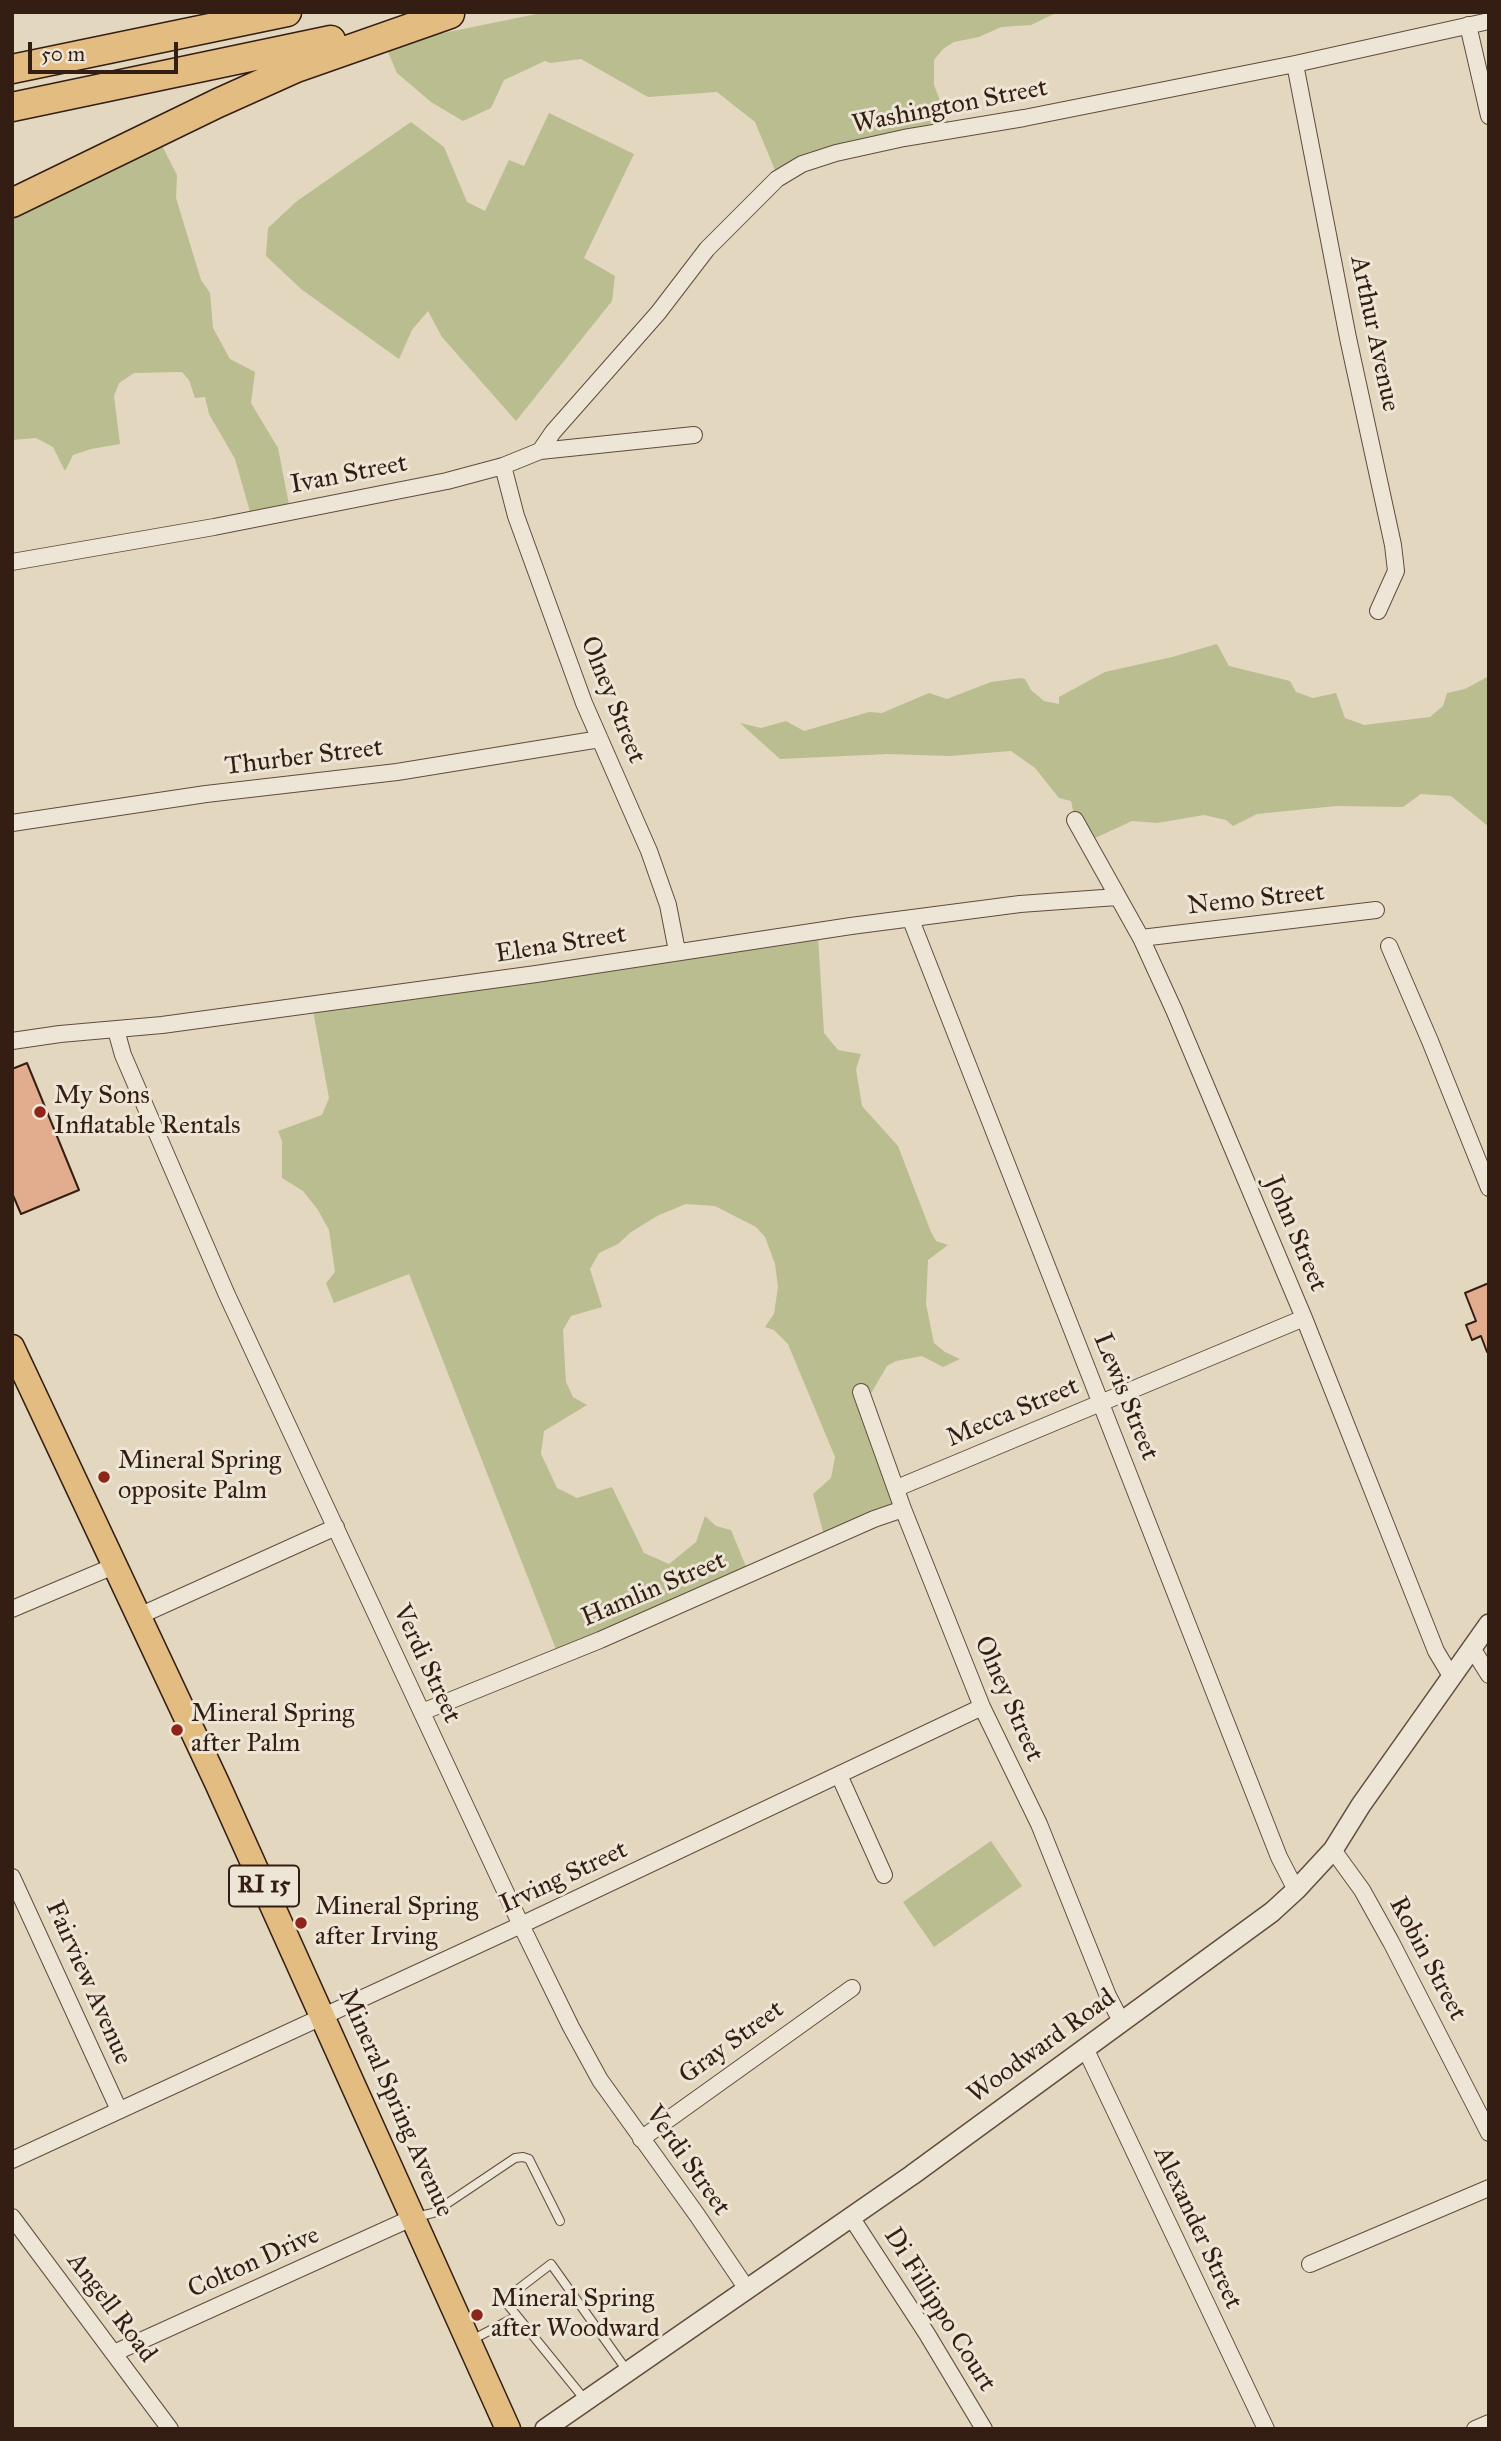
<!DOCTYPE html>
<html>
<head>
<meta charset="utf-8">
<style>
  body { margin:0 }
  #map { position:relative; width:1501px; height:2441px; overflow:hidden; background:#e4d7bf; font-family:"IM FELL Great Primer",serif }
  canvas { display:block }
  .frame { position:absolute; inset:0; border:14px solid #341e13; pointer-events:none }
  .scale { position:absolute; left:28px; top:42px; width:150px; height:32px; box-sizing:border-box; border:4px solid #341e13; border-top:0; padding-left:9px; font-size:21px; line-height:24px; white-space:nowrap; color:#341e13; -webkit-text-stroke:5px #ede5d5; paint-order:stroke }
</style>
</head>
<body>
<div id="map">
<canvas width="1501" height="2441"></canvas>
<div class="frame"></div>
<div class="scale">50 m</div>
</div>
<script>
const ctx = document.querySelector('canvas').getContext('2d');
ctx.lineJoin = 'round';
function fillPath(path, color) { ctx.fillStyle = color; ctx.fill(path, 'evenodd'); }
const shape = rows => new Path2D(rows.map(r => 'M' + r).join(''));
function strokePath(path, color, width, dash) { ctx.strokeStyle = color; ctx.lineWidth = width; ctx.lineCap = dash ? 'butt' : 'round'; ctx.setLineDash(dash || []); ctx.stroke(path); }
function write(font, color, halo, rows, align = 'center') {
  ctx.font = font + ' "IM FELL Great Primer",serif'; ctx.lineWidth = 6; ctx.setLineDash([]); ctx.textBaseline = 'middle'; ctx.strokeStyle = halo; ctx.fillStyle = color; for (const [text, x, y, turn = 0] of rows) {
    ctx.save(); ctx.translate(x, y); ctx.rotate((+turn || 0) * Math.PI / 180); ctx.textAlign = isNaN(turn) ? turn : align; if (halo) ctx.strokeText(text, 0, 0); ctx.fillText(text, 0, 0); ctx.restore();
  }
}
fillPath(shape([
  [546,12,1069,12,1054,14,1031,25,1001,27,979,37,954,42,943,49,934,60,934,85,951,129,832,153,780,182,755,122,717,92,648,97,581,59,550,63,545,61,504,80,491,108,463,121,431,102,397,73,385,45],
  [549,113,634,154,584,258,615,276,612,301,516,421,442,337,428,311,412,330,399,359,301,289,266,256,268,228,297,201,411,122,444,147,467,202,485,211,509,160,524,166],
  [154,130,177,175,176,198,201,280,210,293,213,328,230,359,255,372,251,403,278,448,290,510,252,519,235,459,209,414,205,397,195,398,189,380,182,372,134,373,119,383,114,396,120,444,91,449,73,455,65,471,53,447,36,438,12,440,12,204],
  [1217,644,1229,666,1290,681,1296,692,1313,698,1336,693,1345,718,1364,725,1430,717,1443,706,1447,693,1465,689,1489,676,1489,827,1451,796,1421,794,1403,807,1336,806,1257,814,1233,826,1226,820,1204,815,1157,823,1132,821,1093,839,1075,820,1071,801,1059,798,1035,768,1011,751,949,756,888,754,780,759,740,723,761,728,786,721,804,731,869,712,882,713,929,693,947,699,991,682,1020,678,1025,679,1031,690,1044,701,1059,704,1059,697,1105,672,1172,657],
  [818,936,824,1033,838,1050,861,1054,856,1069,862,1106,898,1146,931,1232,936,1241,948,1245,928,1260,926,1304,934,1343,945,1352,960,1359,943,1367,922,1356,896,1361,887,1366,870,1395,908,1508,825,1539,813,1494,831,1478,835,1457,788,1344,774,1330,765,1327,774,1314,778,1287,775,1264,765,1237,756,1227,715,1206,686,1204,659,1215,631,1232,618,1244,599,1253,590,1269,602,1307,571,1316,563,1330,566,1382,573,1397,587,1405,544,1431,541,1454,557,1488,577,1498,612,1487,644,1553,669,1564,696,1542,705,1516,716,1526,731,1530,749,1574,639,1633,564,1660,559,1657,409,1274,334,1303,326,1283,335,1272,329,1230,318,1210,303,1191,282,1178,282,1141,278,1131,322,1115,329,1098,312,1005],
  [991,1841,1022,1886,934,1947,903,1902]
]), '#b9bd8f');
const building = shape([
  [27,1063,79,1190,21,1214,12,1193,12,1069,27,1063],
  [1489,1283,1489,1352,1487,1352,1481,1336,1472,1340,1466,1325,1476,1321,1465,1293,1489,1283]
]);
fillPath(building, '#e2ad8f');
strokePath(building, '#341e13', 2);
const service = shape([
  [415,2217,433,2213,515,2158,523,2157,529,2159,560,2221],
  [470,2341,517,2316],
  [586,2401,504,2300,551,2264,628,2372]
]);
const minor = shape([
  [1468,25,1489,116],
  [1295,64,1348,338,1393,545,1396,571,1378,611],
  [540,451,553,432,658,313,707,249,777,179,802,164,836,153,904,138,1024,118,1295,64,1489,21],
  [503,466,516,516,584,703,649,851,668,905,677,951],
  [12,562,214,527,447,481,503,466,540,451,694,435],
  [1075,820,1141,938,1174,1010,1304,1318,1436,1651,1451,1676],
  [12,823,206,794,397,772,600,739],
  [911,920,1279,1857,1296,1890],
  [1141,938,1376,910],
  [1389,946,1430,1041,1489,1188],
  [116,1030,123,1055,227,1295,521,1925,571,2027,600,2080,697,2215,747,2289],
  [12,1041,60,1034,162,1025,536,974,851,926,1020,904,1117,897],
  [861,1392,903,1509,982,1707,1039,1824,1108,1996,1121,2021],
  [897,1488,1304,1318],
  [12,1609,114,1566],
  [139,1616,336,1527],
  [1472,1648,1489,1675],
  [422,1712,600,1640,874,1519,903,1509],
  [839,1775,884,1875],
  [1333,1850,1362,1890,1391,1942,1489,2133],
  [12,1877,119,2110],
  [1085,2048,1266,2429],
  [641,2139,852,1988],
  [12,2160,521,1925,982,1707],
  [12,2217,170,2429],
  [851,2217,927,2334,984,2429],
  [1310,2264,1489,2188],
  [114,2353,414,2217],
  [1475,2429,1489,2423]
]);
const tertiary = shape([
  [545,2429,912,2175,1272,1912,1296,1890,1333,1850,1361,1805,1489,1624]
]);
const primary = shape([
  [12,1347,217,1783,508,2429]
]);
const motorway = shape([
  [12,69,287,12],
  [12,107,331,40],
  [12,203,218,103,296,68,450,14]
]);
strokePath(service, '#604c3e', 10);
strokePath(minor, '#604c3e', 18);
strokePath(tertiary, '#604c3e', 22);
strokePath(primary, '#341e13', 27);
strokePath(motorway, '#341e13', 31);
strokePath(service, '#ede5d5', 8);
strokePath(minor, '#ede5d5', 16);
strokePath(tertiary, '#ede5d5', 19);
strokePath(primary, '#e2bc80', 24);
strokePath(motorway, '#e2bc80', 28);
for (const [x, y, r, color] of [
  [40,1112,7,"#8f2418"],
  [104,1477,7,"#8f2418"],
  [177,1730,7,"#8f2418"],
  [301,1923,7,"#8f2418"],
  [477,2315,7,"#8f2418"]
]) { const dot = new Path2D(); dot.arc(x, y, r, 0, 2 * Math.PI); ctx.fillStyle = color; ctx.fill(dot); strokePath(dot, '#ede5d5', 2.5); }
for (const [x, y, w] of [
  [264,1886,70]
]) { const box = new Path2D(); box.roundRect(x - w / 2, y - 20.5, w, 41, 5); ctx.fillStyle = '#ede5d5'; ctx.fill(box); strokePath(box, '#341e13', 2); }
write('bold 24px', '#341e13', null, [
  ["RI 15",264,1886]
]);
write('26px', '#341e13', '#ede5d5', [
  ["Washington Street",950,107,-11],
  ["Arthur Avenue",1374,334,78],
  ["Ivan Street",349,475,-11],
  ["Olney Street",612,700,68],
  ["Thurber Street",304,758,-7],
  ["Nemo Street",1256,900,-6],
  ["Elena Street",561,945,-9],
  ["John Street",1295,1234,67],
  ["Lewis Street",1125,1397,68],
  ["Mecca Street",1013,1413,-23],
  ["Hamlin Street",654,1590,-23],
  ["Verdi Street",426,1664,65],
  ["Olney Street",1008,1699,66],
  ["Irving Street",564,1878,-25],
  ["Robin Street",1427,1959,62],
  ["Fairview Avenue",88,1983,66],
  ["Gray Street",732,2043,-36],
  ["Woodward Road",1042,2047,-36],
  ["Mineral Spring Avenue",395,2103,66],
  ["Verdi Street",687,2161,55],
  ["Alexander Street",1197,2228,65],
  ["Colton Drive",254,2263,-24],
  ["Angell Road",111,2308,53],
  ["Di Fillippo Court",939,2310,58]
]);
write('26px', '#341e13', '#ede5d5', [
  ["My Sons",54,1097],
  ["Inflatable Rentals",54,1127],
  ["Mineral Spring",118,1462],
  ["opposite Palm",118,1492],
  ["Mineral Spring",191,1715],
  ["after Palm",191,1745],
  ["Mineral Spring",315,1908],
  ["after Irving",315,1938],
  ["Mineral Spring",491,2300],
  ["after Woodward",491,2330]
], 'left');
</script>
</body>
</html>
